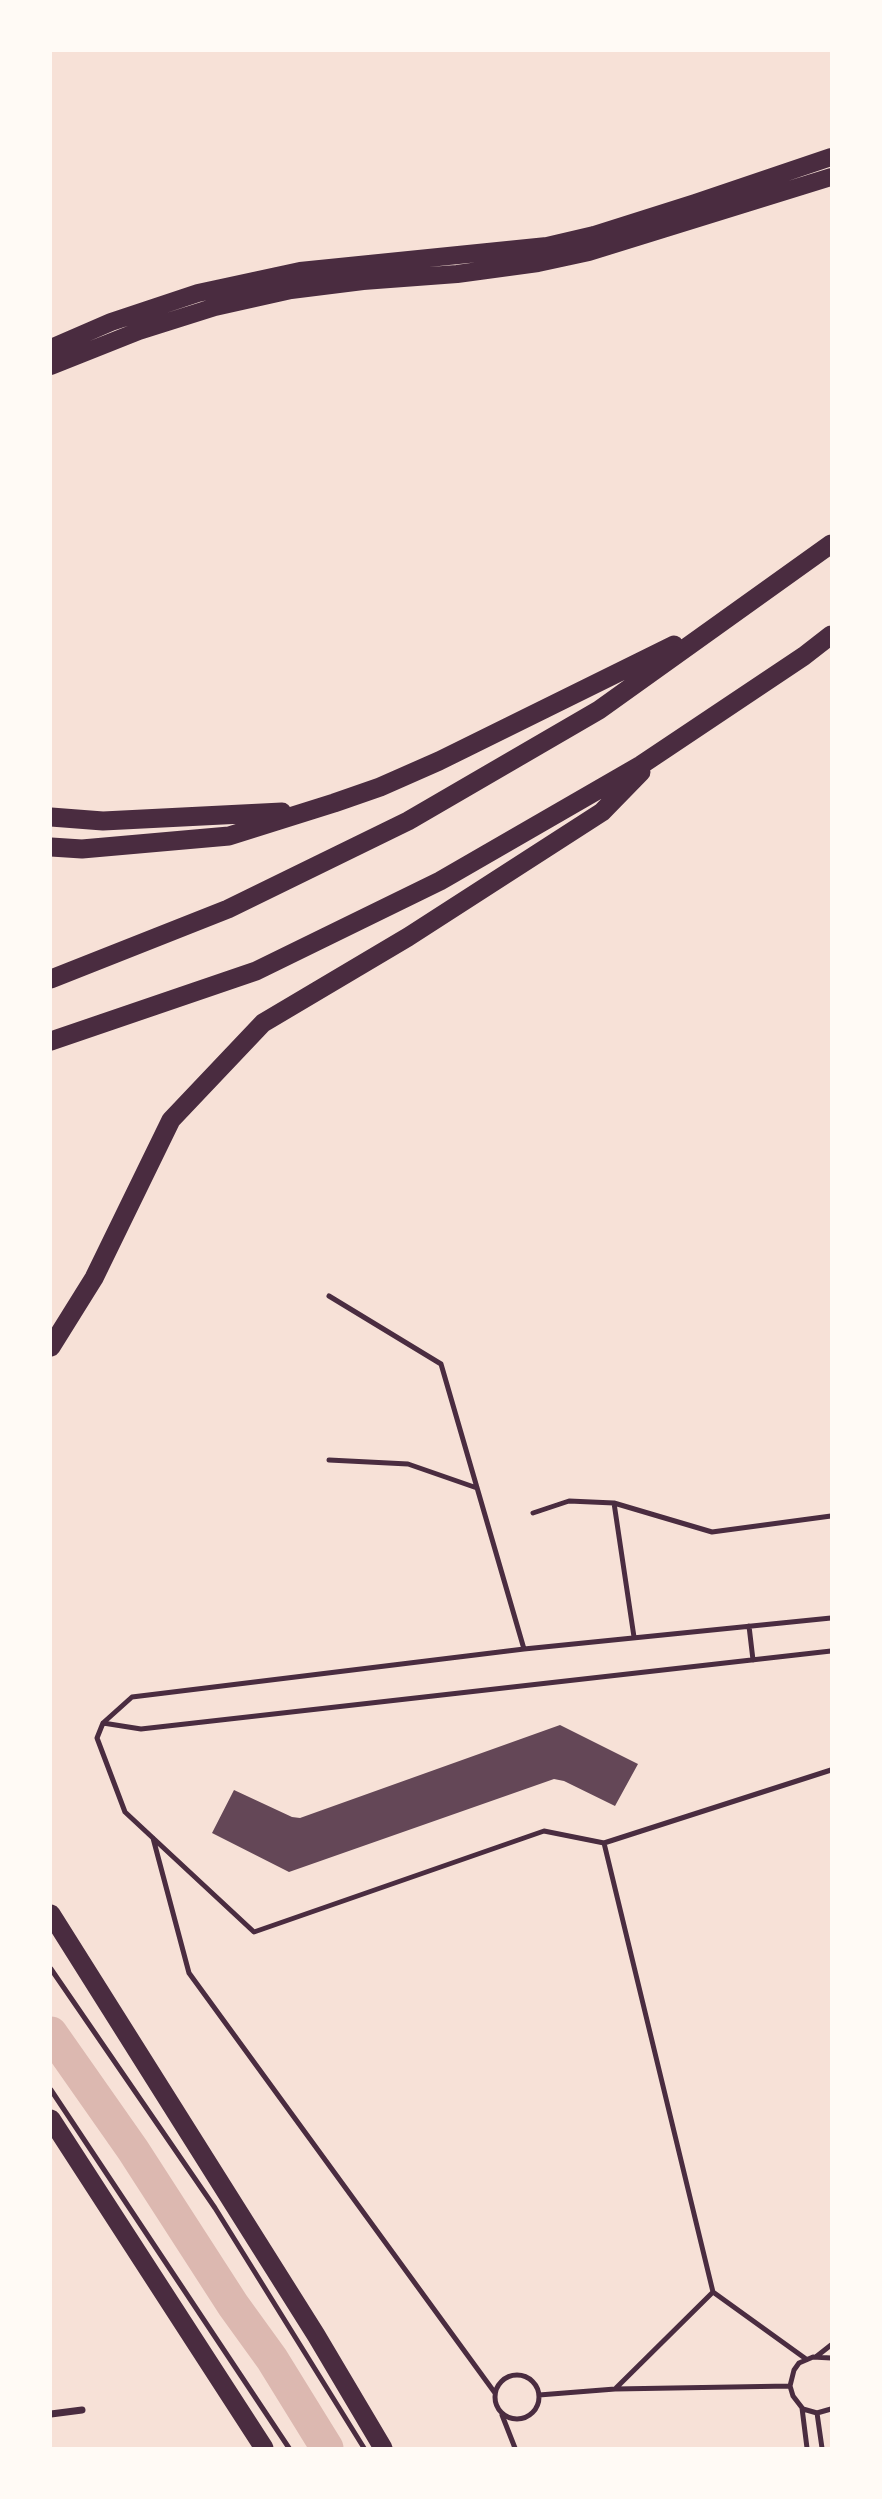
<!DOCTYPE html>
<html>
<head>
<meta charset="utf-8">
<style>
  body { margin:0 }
  #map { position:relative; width:882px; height:2499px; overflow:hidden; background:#f7e1d7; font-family:Poppins,sans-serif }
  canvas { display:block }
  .frame { position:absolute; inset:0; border:52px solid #fffaf5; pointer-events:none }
</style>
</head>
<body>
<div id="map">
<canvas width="882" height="2499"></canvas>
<div class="frame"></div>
</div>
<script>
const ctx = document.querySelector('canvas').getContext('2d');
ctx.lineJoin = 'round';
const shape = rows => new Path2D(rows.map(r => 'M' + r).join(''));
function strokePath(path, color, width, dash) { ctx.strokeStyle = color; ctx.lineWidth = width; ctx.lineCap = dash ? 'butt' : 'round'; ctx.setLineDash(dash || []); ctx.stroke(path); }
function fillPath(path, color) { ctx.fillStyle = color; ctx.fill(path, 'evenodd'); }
strokePath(shape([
  [51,2033,133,2150,233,2305,272,2359,327,2448]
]), '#dcb8b0', 33);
fillPath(shape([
  [560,1725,638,1764,615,1806,564,1781,554,1779,289,1872,212,1833,234,1790,292,1817,300,1818]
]), '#644757');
strokePath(shape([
  [329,1296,441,1364,524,1649],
  [329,1460,408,1464,477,1488],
  [614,1503,634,1637],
  [533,1513,569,1501,614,1503,712,1532,831,1516],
  [831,1618,524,1649,132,1697,103,1723,97,1738,125,1812,254,1932,544,1831,604,1843,831,1770],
  [749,1626,753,1660],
  [103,1723,141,1729,831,1651],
  [153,1838,189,1973,495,2393],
  [604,1843,713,2292,806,2359],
  [51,1969,215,2208,364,2448],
  [51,2090,289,2448],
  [817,2356,831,2345],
  [831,2358,813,2357,799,2363,794,2370,790,2386,793,2396,803,2409,817,2413,831,2409],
  '495 2397a22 22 0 1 1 44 0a22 22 0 1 1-44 0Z',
  [616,2388,713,2292],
  [539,2395,615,2389,790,2386],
  [802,2408,807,2448],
  [817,2413,822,2448],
  [502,2415,515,2448]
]), '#4a2c40', 5);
strokePath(shape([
  [51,2414,82,2410]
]), '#4a2c40', 7);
strokePath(shape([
  [51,348,111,322,198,293,300,271,547,246,594,235,695,203,831,157],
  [51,366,139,331,215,307,291,290,363,281,457,274,538,263,589,252,831,177]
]), '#4a2c40', 18);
strokePath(shape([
  [51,817,103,821,282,812],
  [51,847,82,849,229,836,334,803,380,787,439,761,674,645],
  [51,979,228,909,408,821,599,710,831,544],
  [51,1041,256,971,440,881,641,765,804,656,831,635],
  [51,1347,94,1278,171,1120,263,1023,408,937,602,812,641,772],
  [51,1914,316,2335,383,2448],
  [51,2119,264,2448]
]), '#4a2c40', 19);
</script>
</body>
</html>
